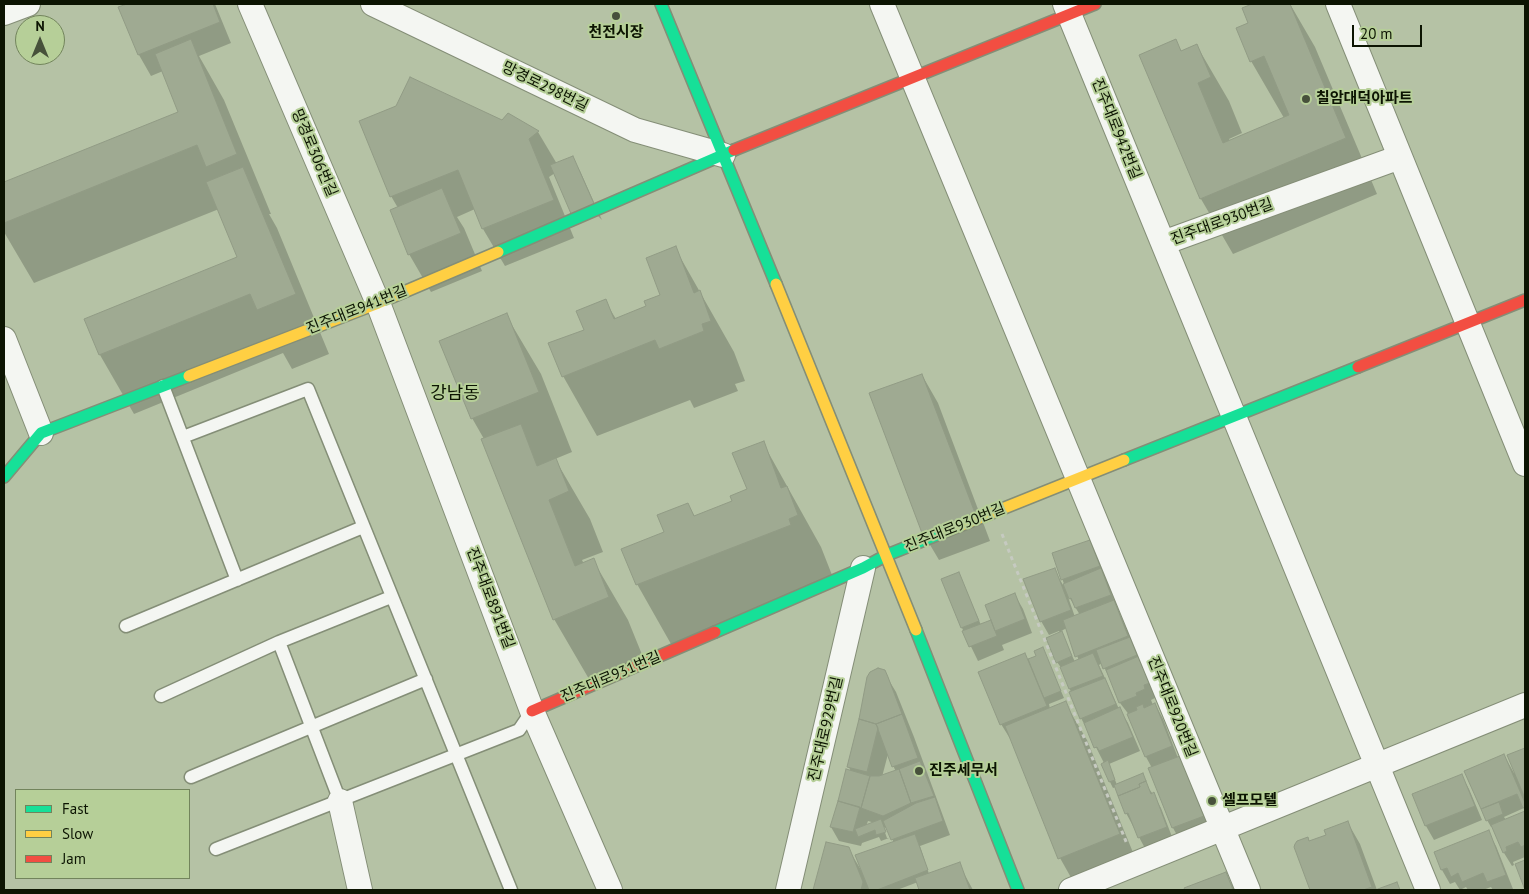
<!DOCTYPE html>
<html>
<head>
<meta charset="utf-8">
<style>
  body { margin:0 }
  #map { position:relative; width:1529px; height:894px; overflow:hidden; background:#b5c2a5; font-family:"PT Sans",sans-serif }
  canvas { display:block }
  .frame { position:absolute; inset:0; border:5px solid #0c1402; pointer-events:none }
  .legend { position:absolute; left:15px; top:789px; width:175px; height:90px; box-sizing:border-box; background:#b6cf98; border:1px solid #72845c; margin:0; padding:6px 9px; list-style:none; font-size:15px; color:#0c1402 }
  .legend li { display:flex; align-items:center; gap:10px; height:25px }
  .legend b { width:25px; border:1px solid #72845c }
  .north { position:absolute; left:15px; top:15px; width:50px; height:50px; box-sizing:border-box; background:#b6cf98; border:1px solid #72845c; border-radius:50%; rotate:0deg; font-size:14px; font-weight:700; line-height:20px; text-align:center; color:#0c1402 }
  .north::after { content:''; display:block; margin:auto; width:18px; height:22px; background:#47513b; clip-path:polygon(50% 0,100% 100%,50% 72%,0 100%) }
  .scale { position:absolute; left:1352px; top:25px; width:70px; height:22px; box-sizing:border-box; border:2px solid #0c1402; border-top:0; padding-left:6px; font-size:15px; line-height:18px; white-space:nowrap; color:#0c1402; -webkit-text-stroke:4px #b6cf98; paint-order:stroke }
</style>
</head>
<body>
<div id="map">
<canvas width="1529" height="894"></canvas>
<div class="frame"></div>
<ul class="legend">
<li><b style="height:6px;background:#16e098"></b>Fast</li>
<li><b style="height:6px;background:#ffcf43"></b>Slow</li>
<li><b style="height:6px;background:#f24e42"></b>Jam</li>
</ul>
<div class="north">N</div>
<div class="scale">20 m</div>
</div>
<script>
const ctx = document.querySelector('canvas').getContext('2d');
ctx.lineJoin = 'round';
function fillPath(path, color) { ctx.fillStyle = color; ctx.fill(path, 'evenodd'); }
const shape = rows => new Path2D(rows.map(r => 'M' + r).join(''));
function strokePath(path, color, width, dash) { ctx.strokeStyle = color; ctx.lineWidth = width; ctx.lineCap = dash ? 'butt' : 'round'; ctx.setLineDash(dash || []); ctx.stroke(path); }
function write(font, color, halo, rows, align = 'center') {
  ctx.font = font + ' "PT Sans","Noto Sans KR",sans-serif'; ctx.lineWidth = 4; ctx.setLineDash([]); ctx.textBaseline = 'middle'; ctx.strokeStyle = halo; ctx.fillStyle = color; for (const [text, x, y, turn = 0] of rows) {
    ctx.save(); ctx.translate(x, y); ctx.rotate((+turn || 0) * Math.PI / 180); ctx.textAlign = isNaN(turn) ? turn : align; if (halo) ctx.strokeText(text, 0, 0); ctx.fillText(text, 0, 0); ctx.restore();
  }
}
fillPath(shape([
  [130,4,215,4,231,43,199,56,224,100,271,214,269,214,277,228,329,354,292,369,283,353,134,414,100,355,86,320,239,258,219,209,34,283,4,232,4,183,180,113,163,71,151,76,139,55,120,8],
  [1255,4,1290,4,1315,47,1377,194,1233,254,1201,199,1140,55,1175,41,1182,52,1197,46,1229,101,1242,133,1229,139,1230,141,1284,118,1251,61,1250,23,1244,8],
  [509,115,538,132,557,164,572,157,580,171,602,220,555,173,549,177,574,238,505,266,483,229,475,209,457,217,464,228,482,271,431,292,409,254,398,208,391,196,502,122],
  [675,248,734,352,745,381,735,384,738,391,694,408,690,400,597,436,563,376,585,330,605,301,616,319,647,307,662,295],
  [506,315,541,374,572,452,555,459,590,519,603,552,582,560,584,564,593,560,628,620,643,657,589,679,554,619,484,439,472,418],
  [922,375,938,403,990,541,939,560,923,533],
  [763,443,821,547,832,575,671,644,637,584,665,533,688,504,695,517,734,502,748,490],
  [1090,541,1098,555,1118,610,1157,697,1151,700,1153,705,1155,704,1163,719,1178,758,1187,771,1211,830,1181,842,1173,828,1150,769,1152,768,1146,757,1130,716,1120,703,1109,674,1108,675,1102,663,1099,665,1119,709,1128,723,1140,751,1109,764,1117,785,1149,789,1153,794,1161,808,1174,842,1147,852,1126,813,1116,787,1113,788,1110,782,1104,763,1081,718,1062,669,1057,662,1048,638,1060,633,1059,631,1049,635,1041,621,1054,569,1063,585,1064,584,1054,554],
  [1068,597,1069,597,1080,615,1075,617],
  [1067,628,1079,661,1075,662,1061,631],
  [959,574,981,625,992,621,1015,595,1023,609,1032,633,1002,645,1004,650,978,661,962,628],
  [1043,649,1064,698,1049,704,1050,709,1065,703,1087,740,1141,872,1078,890,1060,858,1014,745,1001,724,1028,660,1038,656],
  [884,672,896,692,914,737,950,835,920,846,929,874,959,864,973,890,921,890,918,882,897,890,815,890,827,844,848,848,861,870,894,843,888,829,884,827,883,827,887,838,889,838,881,841,879,837,862,843,861,846,839,841,831,827,851,772,849,767],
  [888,754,896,772,882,777],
  [868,821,875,823,866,826],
  [1525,749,1525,810,1524,808,1504,817,1506,820,1525,813,1525,857,1513,862,1514,865,1512,866,1504,853,1493,826,1491,827,1487,820,1466,771,1504,755,1514,773,1515,772,1509,756],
  [1461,775,1469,789,1482,820,1434,840,1426,826,1413,795],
  [1348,823,1360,844,1377,890,1311,890,1296,847,1308,839,1310,842,1327,835],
  [1488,832,1496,846,1513,889,1493,890,1491,887,1483,890,1468,890,1466,887,1460,890,1455,882,1450,884,1442,870],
  [1225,873,1235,890,1186,890,1186,889]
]), '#0003');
const building = shape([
  [127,4,213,4,220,22,138,55,118,7,127,4],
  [1252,4,1290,4,1346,138,1200,199,1139,55,1176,39,1181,51,1197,44,1211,77,1198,83,1223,143,1289,115,1264,56,1250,62,1236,28,1248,23,1242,8,1252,4],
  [191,39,237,154,206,167,197,145,4,223,4,182,178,112,155,54,191,39],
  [410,77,502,120,508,113,539,131,529,139,554,200,482,229,458,170,390,197,359,121,396,106,410,77],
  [573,156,595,206,572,216,550,165,573,156],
  [243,167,296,294,257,310,250,294,99,355,84,319,237,257,206,182,243,167],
  [442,188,461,233,408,255,390,210,442,188],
  [676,246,694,293,700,290,711,321,702,324,704,331,659,349,655,340,562,377,548,343,584,330,576,311,606,299,614,319,646,306,644,301,660,295,646,258,676,246],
  [507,313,539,392,471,419,439,341,507,313],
  [922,374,975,513,922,533,869,393,922,374],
  [521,424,537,466,556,458,569,491,549,500,575,566,594,558,609,597,553,620,481,439,521,424],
  [764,441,781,488,787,486,798,515,789,519,791,525,636,585,621,549,664,532,657,515,688,503,694,516,732,501,730,496,747,489,732,453,764,441],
  [1090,540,1100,566,1061,580,1052,553,1090,540],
  [1055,568,1071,610,1040,622,1023,579,1055,568],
  [1101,568,1111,595,1075,608,1071,598,1069,599,1063,584,1101,568],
  [959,572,979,621,961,628,941,579,959,572],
  [1015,593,1025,619,995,631,985,605,1015,593],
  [1114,600,1128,636,1075,657,1063,620,1114,600],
  [991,620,997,636,969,647,962,631,991,620],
  [1062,631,1072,656,1056,663,1046,638,1062,631],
  [1130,637,1137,655,1103,669,1096,650,1130,637],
  [1043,647,1061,691,1044,698,1028,659,1036,656,1034,651,1043,647],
  [1025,653,1047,706,1000,725,978,672,1025,653],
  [1093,653,1103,676,1069,689,1060,667,1093,653],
  [1139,656,1150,683,1144,685,1145,689,1136,693,1137,696,1119,703,1106,670,1139,656],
  [878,668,885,670,888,677,902,714,876,724,859,719,867,677,870,672,878,668],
  [1105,678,1116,704,1080,719,1069,692,1105,678],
  [1066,701,1120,834,1058,859,1005,726,1066,701],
  [1155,703,1172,746,1145,757,1127,714,1137,710,1136,707,1143,704,1144,708,1155,703],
  [1120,707,1133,737,1099,751,1097,747,1094,748,1084,723,1120,707],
  [902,714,918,758,892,767,876,724,902,714],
  [859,719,876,724,878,728,867,772,847,767,859,719],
  [1525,748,1525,796,1524,796,1507,755,1525,748],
  [1504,754,1525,803,1525,807,1523,808,1517,794,1481,809,1464,771,1504,754],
  [1180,756,1204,816,1172,828,1148,768,1180,756],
  [1108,760,1115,780,1109,782,1101,764,1108,760],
  [920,761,934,796,911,803,899,769,920,761],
  [846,769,870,776,861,808,838,801,846,769],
  [899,769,911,803,883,816,861,808,870,776,879,776,899,769],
  [1143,773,1146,781,1139,784,1140,787,1118,796,1114,785,1143,773],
  [1462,774,1475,806,1425,826,1412,794,1462,774],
  [1146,781,1151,794,1154,792,1167,827,1138,838,1128,813,1125,814,1118,796,1140,787,1139,784,1146,781],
  [935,797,943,821,891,840,883,821,916,803,935,797],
  [838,801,860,807,853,832,830,827,838,801],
  [1499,802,1503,814,1486,821,1481,809,1499,802],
  [1525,811,1525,845,1521,847,1518,842,1506,847,1507,851,1503,853,1491,825,1525,811],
  [881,819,886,832,876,835,875,830,858,837,855,829,881,819],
  [1348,821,1372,887,1363,890,1310,890,1294,847,1295,844,1297,841,1308,837,1309,841,1326,835,1324,830,1348,821],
  [1489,830,1506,875,1487,882,1483,873,1462,882,1458,873,1451,877,1447,868,1441,870,1434,852,1489,830],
  [915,834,928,870,877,890,869,890,855,855,915,834],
  [826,842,849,847,863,882,861,890,813,890,826,842],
  [1525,860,1525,890,1515,864,1525,860],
  [960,862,970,890,919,890,915,878,960,862],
  [1226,872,1233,890,1185,890,1184,888,1226,872],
  [1397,882,1400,890,1375,890,1397,882]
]);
fillPath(building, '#9faa92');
strokePath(building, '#919b85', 1);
const lane = shape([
  [163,386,237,580],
  [183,437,308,389,511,890],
  [126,626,363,527],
  [279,642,340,801],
  [161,696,279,642,391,597],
  [191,777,426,679],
  [216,849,519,730,532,711]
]);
const street = shape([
  [250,4,378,303,532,711,610,890],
  [373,4,635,130,723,155],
  [882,4,1248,890],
  [1065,4,1428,890],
  [1338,4,1525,464],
  [4,13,28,4],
  [1163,243,1400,157],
  [4,339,41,433],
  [340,801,360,890],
  [788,890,863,568],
  [1071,890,1525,705]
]);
const fast = shape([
  [661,4,776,284],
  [498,252,734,150],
  [1124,460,1358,367],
  [4,477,41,433,189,376],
  [916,630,1018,890],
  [715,632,863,568,887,555,947,531]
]);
const slow = shape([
  [776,284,916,630],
  [189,376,378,303,498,252],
  [947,531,1124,460]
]);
const jam = shape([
  [734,150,1095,4],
  [1358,367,1525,300],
  [532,711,715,632]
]);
strokePath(lane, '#848e77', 15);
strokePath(street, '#848e77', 26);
strokePath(fast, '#848e77', 14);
strokePath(slow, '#848e77', 14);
strokePath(jam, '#848e77', 14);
strokePath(shape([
  [1002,534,1127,844]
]), '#c6cac1', 3, [4, 4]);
strokePath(lane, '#f4f6f2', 12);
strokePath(street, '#f4f6f2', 24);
strokePath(fast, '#16e098', 11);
strokePath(slow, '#ffcf43', 11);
strokePath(jam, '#f24e42', 11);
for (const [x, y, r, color] of [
  [616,16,5,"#47513b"],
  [1306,99,5,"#47513b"],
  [919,771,5,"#47513b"],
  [1212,801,5,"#47513b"]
]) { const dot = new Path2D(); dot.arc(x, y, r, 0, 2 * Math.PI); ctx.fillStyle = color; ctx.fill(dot); strokePath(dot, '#b6cf98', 2); }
write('bold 15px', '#0c1402', '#b6cf98', [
  ["천전시장",616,33,"center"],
  ["칠암대덕아파트",1316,99],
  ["진주세무서",929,771],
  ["셀프모텔",1222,801]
], 'left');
write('15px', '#0c1402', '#b6cf98', [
  ["망경로298번길",545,87,26],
  ["진주대로942번길",1116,129,68],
  ["망경로306번길",314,153,67],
  ["진주대로930번길",1222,222,-20],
  ["진주대로941번길",357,310,-22],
  ["진주대로930번길",955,528,-22],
  ["진주대로891번길",490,598,69],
  ["진주대로931번길",611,677,-23],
  ["진주대로920번길",1172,707,68],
  ["진주대로929번길",826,729,-77]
]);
write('18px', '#0c1402', '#b6cf98', [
  ["강남동",455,394]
]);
</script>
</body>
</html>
